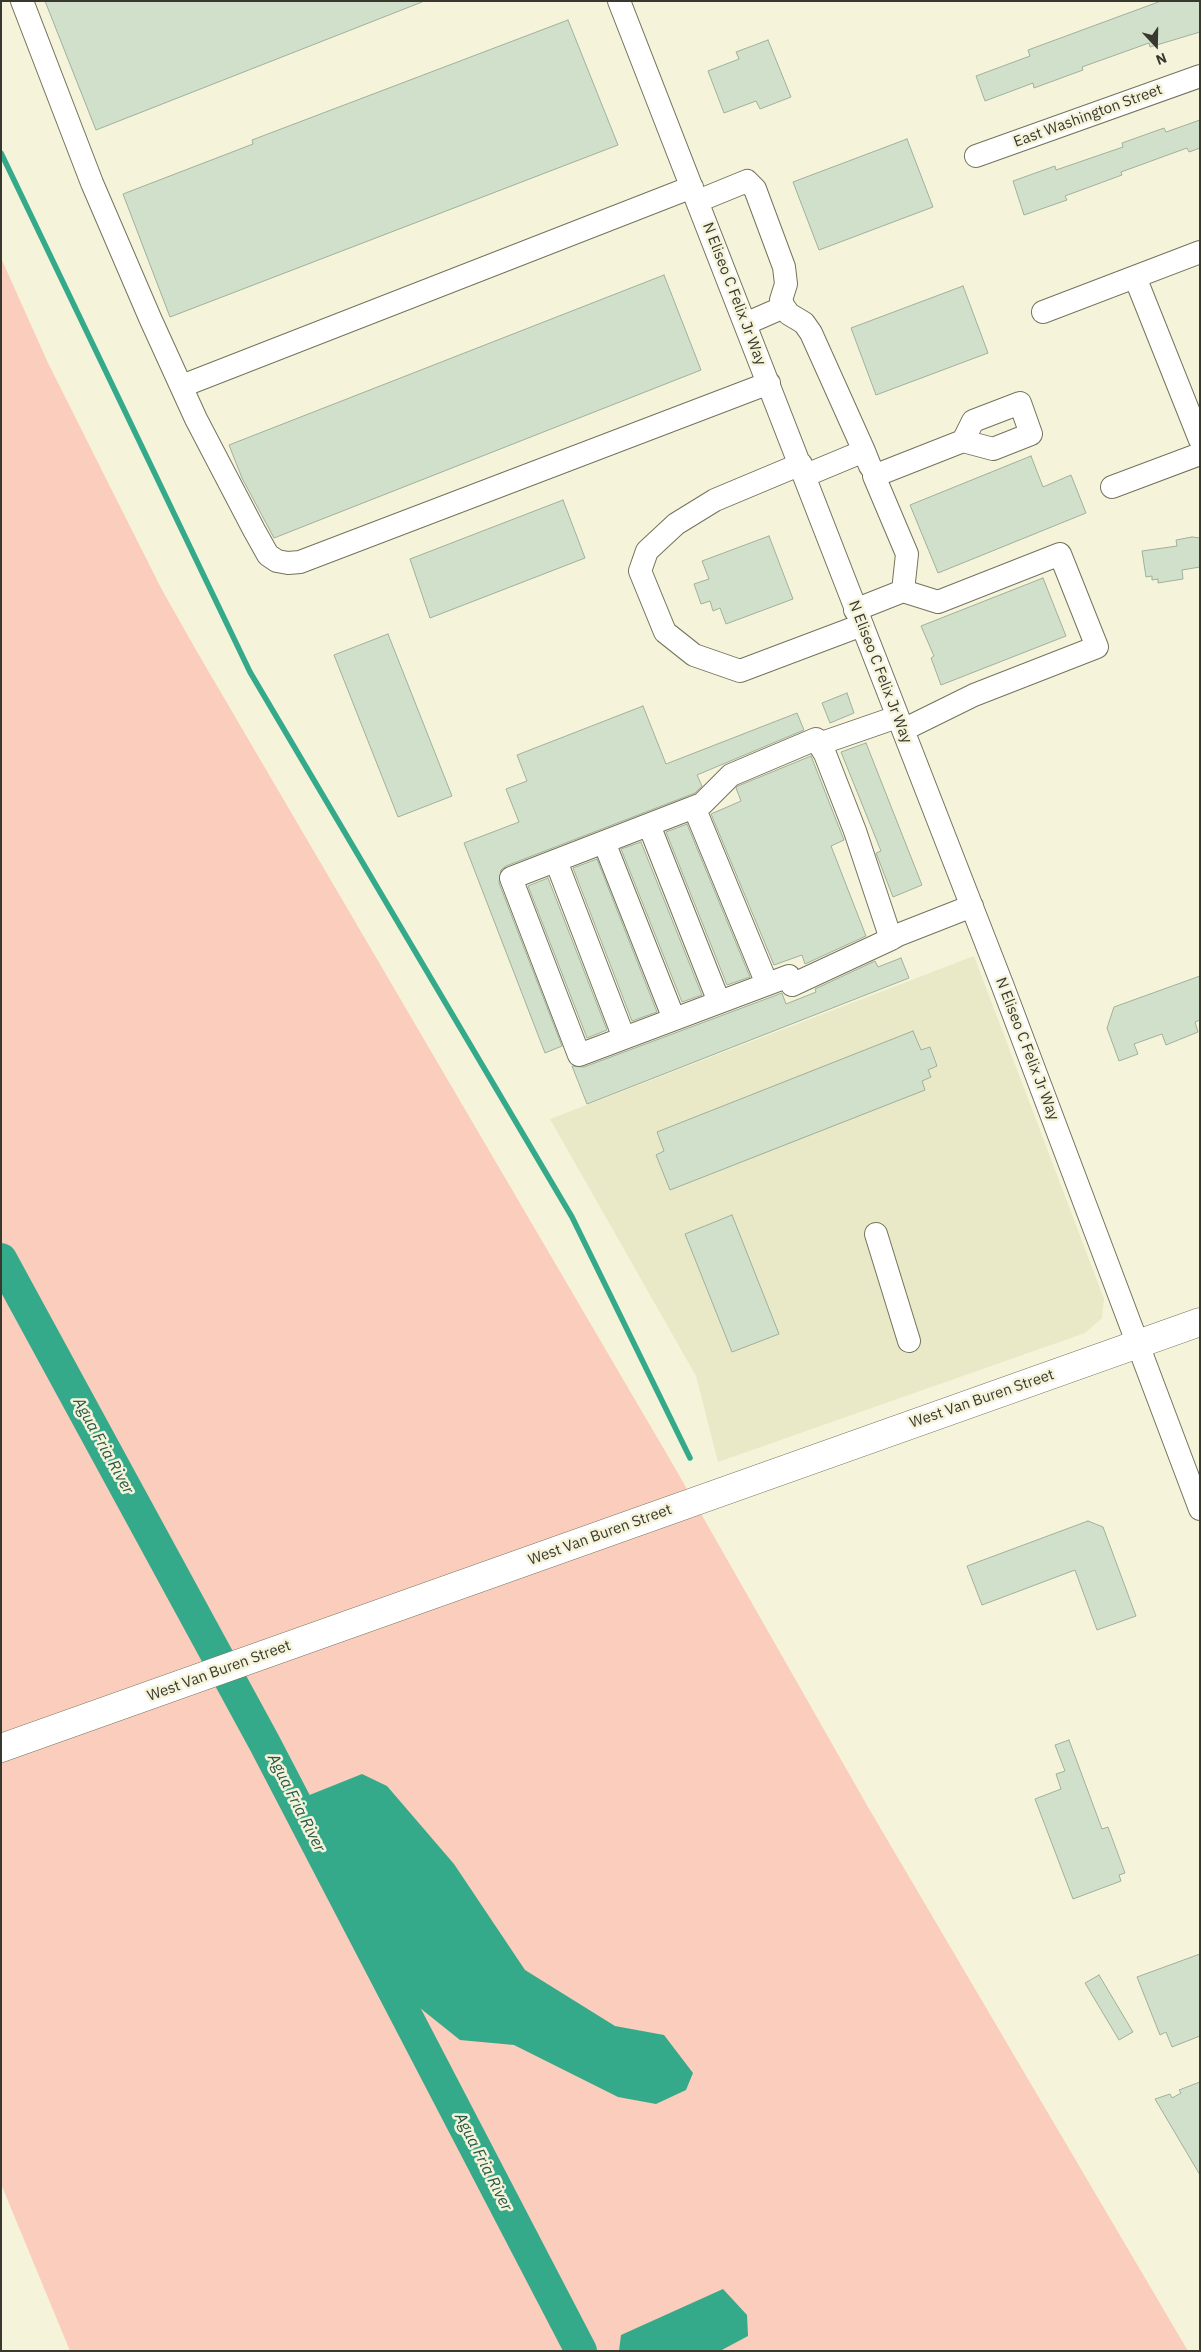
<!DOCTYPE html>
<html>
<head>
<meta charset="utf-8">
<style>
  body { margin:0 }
  #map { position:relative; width:1201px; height:2352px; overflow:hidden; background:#f5f4da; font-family:"IBM Plex Sans",sans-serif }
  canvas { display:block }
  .frame { position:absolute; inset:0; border:2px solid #39382e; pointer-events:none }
  .north { position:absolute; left:1131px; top:20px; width:50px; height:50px; -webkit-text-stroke:4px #f5f4da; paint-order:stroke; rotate:159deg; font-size:14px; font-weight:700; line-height:20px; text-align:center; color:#39382e }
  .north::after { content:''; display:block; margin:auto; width:18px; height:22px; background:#39382e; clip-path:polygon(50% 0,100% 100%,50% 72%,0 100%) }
</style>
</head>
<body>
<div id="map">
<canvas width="1201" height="2352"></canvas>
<div class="frame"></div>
<div class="north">N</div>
</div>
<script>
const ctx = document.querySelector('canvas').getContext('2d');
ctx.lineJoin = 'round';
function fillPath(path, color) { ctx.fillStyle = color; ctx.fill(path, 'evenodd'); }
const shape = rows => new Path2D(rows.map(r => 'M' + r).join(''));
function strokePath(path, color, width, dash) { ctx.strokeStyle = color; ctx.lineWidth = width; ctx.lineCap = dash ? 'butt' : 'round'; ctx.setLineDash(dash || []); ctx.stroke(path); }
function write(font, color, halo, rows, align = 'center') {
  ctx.font = font + ' "IBM Plex Sans",sans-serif'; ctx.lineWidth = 5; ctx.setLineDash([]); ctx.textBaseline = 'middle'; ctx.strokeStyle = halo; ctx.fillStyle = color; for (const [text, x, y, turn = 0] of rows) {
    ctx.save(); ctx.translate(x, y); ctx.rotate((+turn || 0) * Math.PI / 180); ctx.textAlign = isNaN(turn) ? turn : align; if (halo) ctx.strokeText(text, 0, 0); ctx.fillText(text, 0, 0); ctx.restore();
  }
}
fillPath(shape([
  [974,956,1104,1299,1102,1318,1085,1333,718,1462,696,1376,550,1119]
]), '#e9e8c7');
fillPath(shape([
  [1,258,48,363,161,588,196,650,675,1468,868,1807,1188,2351,70,2351,1,2184]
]), '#fbcdbc');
fillPath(shape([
  [362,1774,387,1786,454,1864,525,1970,615,2026,664,2035,693,2073,686,2090,656,2104,618,2097,514,2045,460,2040,400,1992,376,1966,308,1817,307,1796],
  [723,2289,747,2315,748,2336,720,2351,619,2351,621,2335]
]), '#35aa8a');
strokePath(shape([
  [1,153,250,672,572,1217,690,1458]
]), '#35aa8a', 5.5);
strokePath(shape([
  [1,1259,264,1742,581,2351]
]), '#35aa8a', 32);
const building = shape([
  [45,1,421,1,422,2,96,130,45,1],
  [1161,1,1200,1,1200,32,1150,47,1149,43,1082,67,1083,70,1034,88,1033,83,985,101,976,76,1030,56,1028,50,1161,1],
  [568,20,618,145,170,317,123,194,253,144,252,140,568,20],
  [768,40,791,97,760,109,756,101,724,113,708,71,739,59,736,52,768,40],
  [1200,120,1200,148,1189,152,1187,148,1121,172,1122,175,1065,196,1067,200,1024,215,1013,181,1055,166,1056,170,1123,147,1122,143,1164,128,1166,132,1200,120],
  [907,139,933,207,819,250,793,182,907,139],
  [664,275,701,370,274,538,242,478,229,445,664,275],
  [963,286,988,353,876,395,851,328,963,286],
  [1031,456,1043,487,1071,475,1086,513,938,573,910,505,1031,456],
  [563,500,585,558,430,618,410,559,563,500],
  [769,536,793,599,726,624,720,608,713,611,710,601,701,604,694,584,709,579,702,561,769,536],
  [1192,537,1200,538,1200,567,1182,570,1183,579,1158,583,1158,579,1152,580,1152,576,1146,577,1142,551,1177,546,1176,540,1192,537],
  [1043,578,1066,636,941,685,931,658,934,656,921,626,1043,578],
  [388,634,452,796,398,817,334,655,388,634],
  [847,693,854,713,830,723,822,703,847,693],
  [643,706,666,764,797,713,804,730,697,775,702,786,695,793,506,866,501,870,499,883,562,1046,545,1053,464,843,519,822,506,789,527,781,517,755,643,706],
  [866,743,922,885,893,897,876,853,881,851,841,752,866,743],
  [811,756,844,840,831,846,866,936,805,964,802,955,774,965,711,814,741,801,736,788,738,786,811,756],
  [687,824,750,977,727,985,666,832,687,824],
  [641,842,702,995,682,1002,621,849,641,842],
  [597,859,657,1012,632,1021,573,868,597,859],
  [548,878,607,1030,587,1038,528,886,548,878],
  [901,958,909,978,587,1104,572,1066,584,1067,782,993,786,1004,816,992,815,989,875,961,878,967,901,958],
  [1200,976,1200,1020,1195,1022,1198,1032,1166,1045,1162,1034,1134,1044,1138,1054,1119,1061,1107,1028,1114,1007,1200,976],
  [913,1031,921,1050,930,1047,937,1066,928,1070,931,1077,922,1081,925,1090,670,1190,656,1155,664,1151,657,1132,913,1031],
  [732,1215,779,1334,732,1352,685,1234,732,1215],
  [1088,1521,1103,1527,1136,1616,1097,1630,1075,1570,982,1605,967,1566,1088,1521],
  [1069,1740,1102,1829,1108,1827,1125,1873,1119,1875,1121,1881,1073,1899,1035,1799,1061,1789,1056,1774,1065,1771,1055,1745,1069,1740],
  [1200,1954,1200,2036,1172,2047,1166,2032,1160,2035,1137,1977,1200,1954],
  [1099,1975,1133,2032,1119,2040,1085,1983,1099,1975],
  [1200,2082,1200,2175,1155,2099,1170,2094,1172,2098,1181,2093,1179,2090,1200,2082]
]);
fillPath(building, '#d0e0cb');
strokePath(building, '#a0b09b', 1);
const minor = shape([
  [22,1,92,183,150,318,196,419,254,530,268,555,277,561,288,563,300,562,769,383],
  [619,1,1002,984,1200,1509],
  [976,156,1200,76],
  [698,201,747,181,755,189,784,267,786,284,781,300,784,307,789,314,804,323,811,333,864,451],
  [1135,277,1200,440],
  [1043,312,1200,252],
  [745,324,784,307],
  [182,386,692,187],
  [801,464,715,500,676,524,647,551,640,571,665,632,694,655,740,671,862,625],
  [804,476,864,451,870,466],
  [1112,487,1200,454],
  [903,591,907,554,874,476,963,441,993,449,1031,434,1020,403,973,421,963,441],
  [855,610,903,591,938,602,1060,554,1097,647,974,695,903,730],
  [819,744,897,717],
  [694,807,767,984],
  [649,825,719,1002],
  [604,842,674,1019],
  [556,861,624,1038],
  [891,939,855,831,825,754,816,739,731,775,702,804,511,878,579,1055,789,976,792,985,891,939,898,935,972,906],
  [876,1234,909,1341]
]);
const major = shape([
  [1,1748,1200,1322]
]);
strokePath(minor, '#74735c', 24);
strokePath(major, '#74735c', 29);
strokePath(minor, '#fff', 22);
strokePath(major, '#fff', 28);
write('15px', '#39382e', '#f5f4da', [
  ["East Washington Street",1088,116,-20],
  ["N Eliseo C Felix Jr Way",734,294,69],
  ["N Eliseo C Felix Jr Way",880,672,69],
  ["N Eliseo C Felix Jr Way",1027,1049,69],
  ["West Van Buren Street",982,1399,-19],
  ["West Van Buren Street",600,1535,-20],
  ["West Van Buren Street",219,1671,-20]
]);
write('italic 16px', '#285749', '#f5f4da', [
  ["Agua Fria River",103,1446,61],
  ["Agua Fria River",296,1803,63],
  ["Agua Fria River",483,2162,63]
]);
</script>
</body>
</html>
